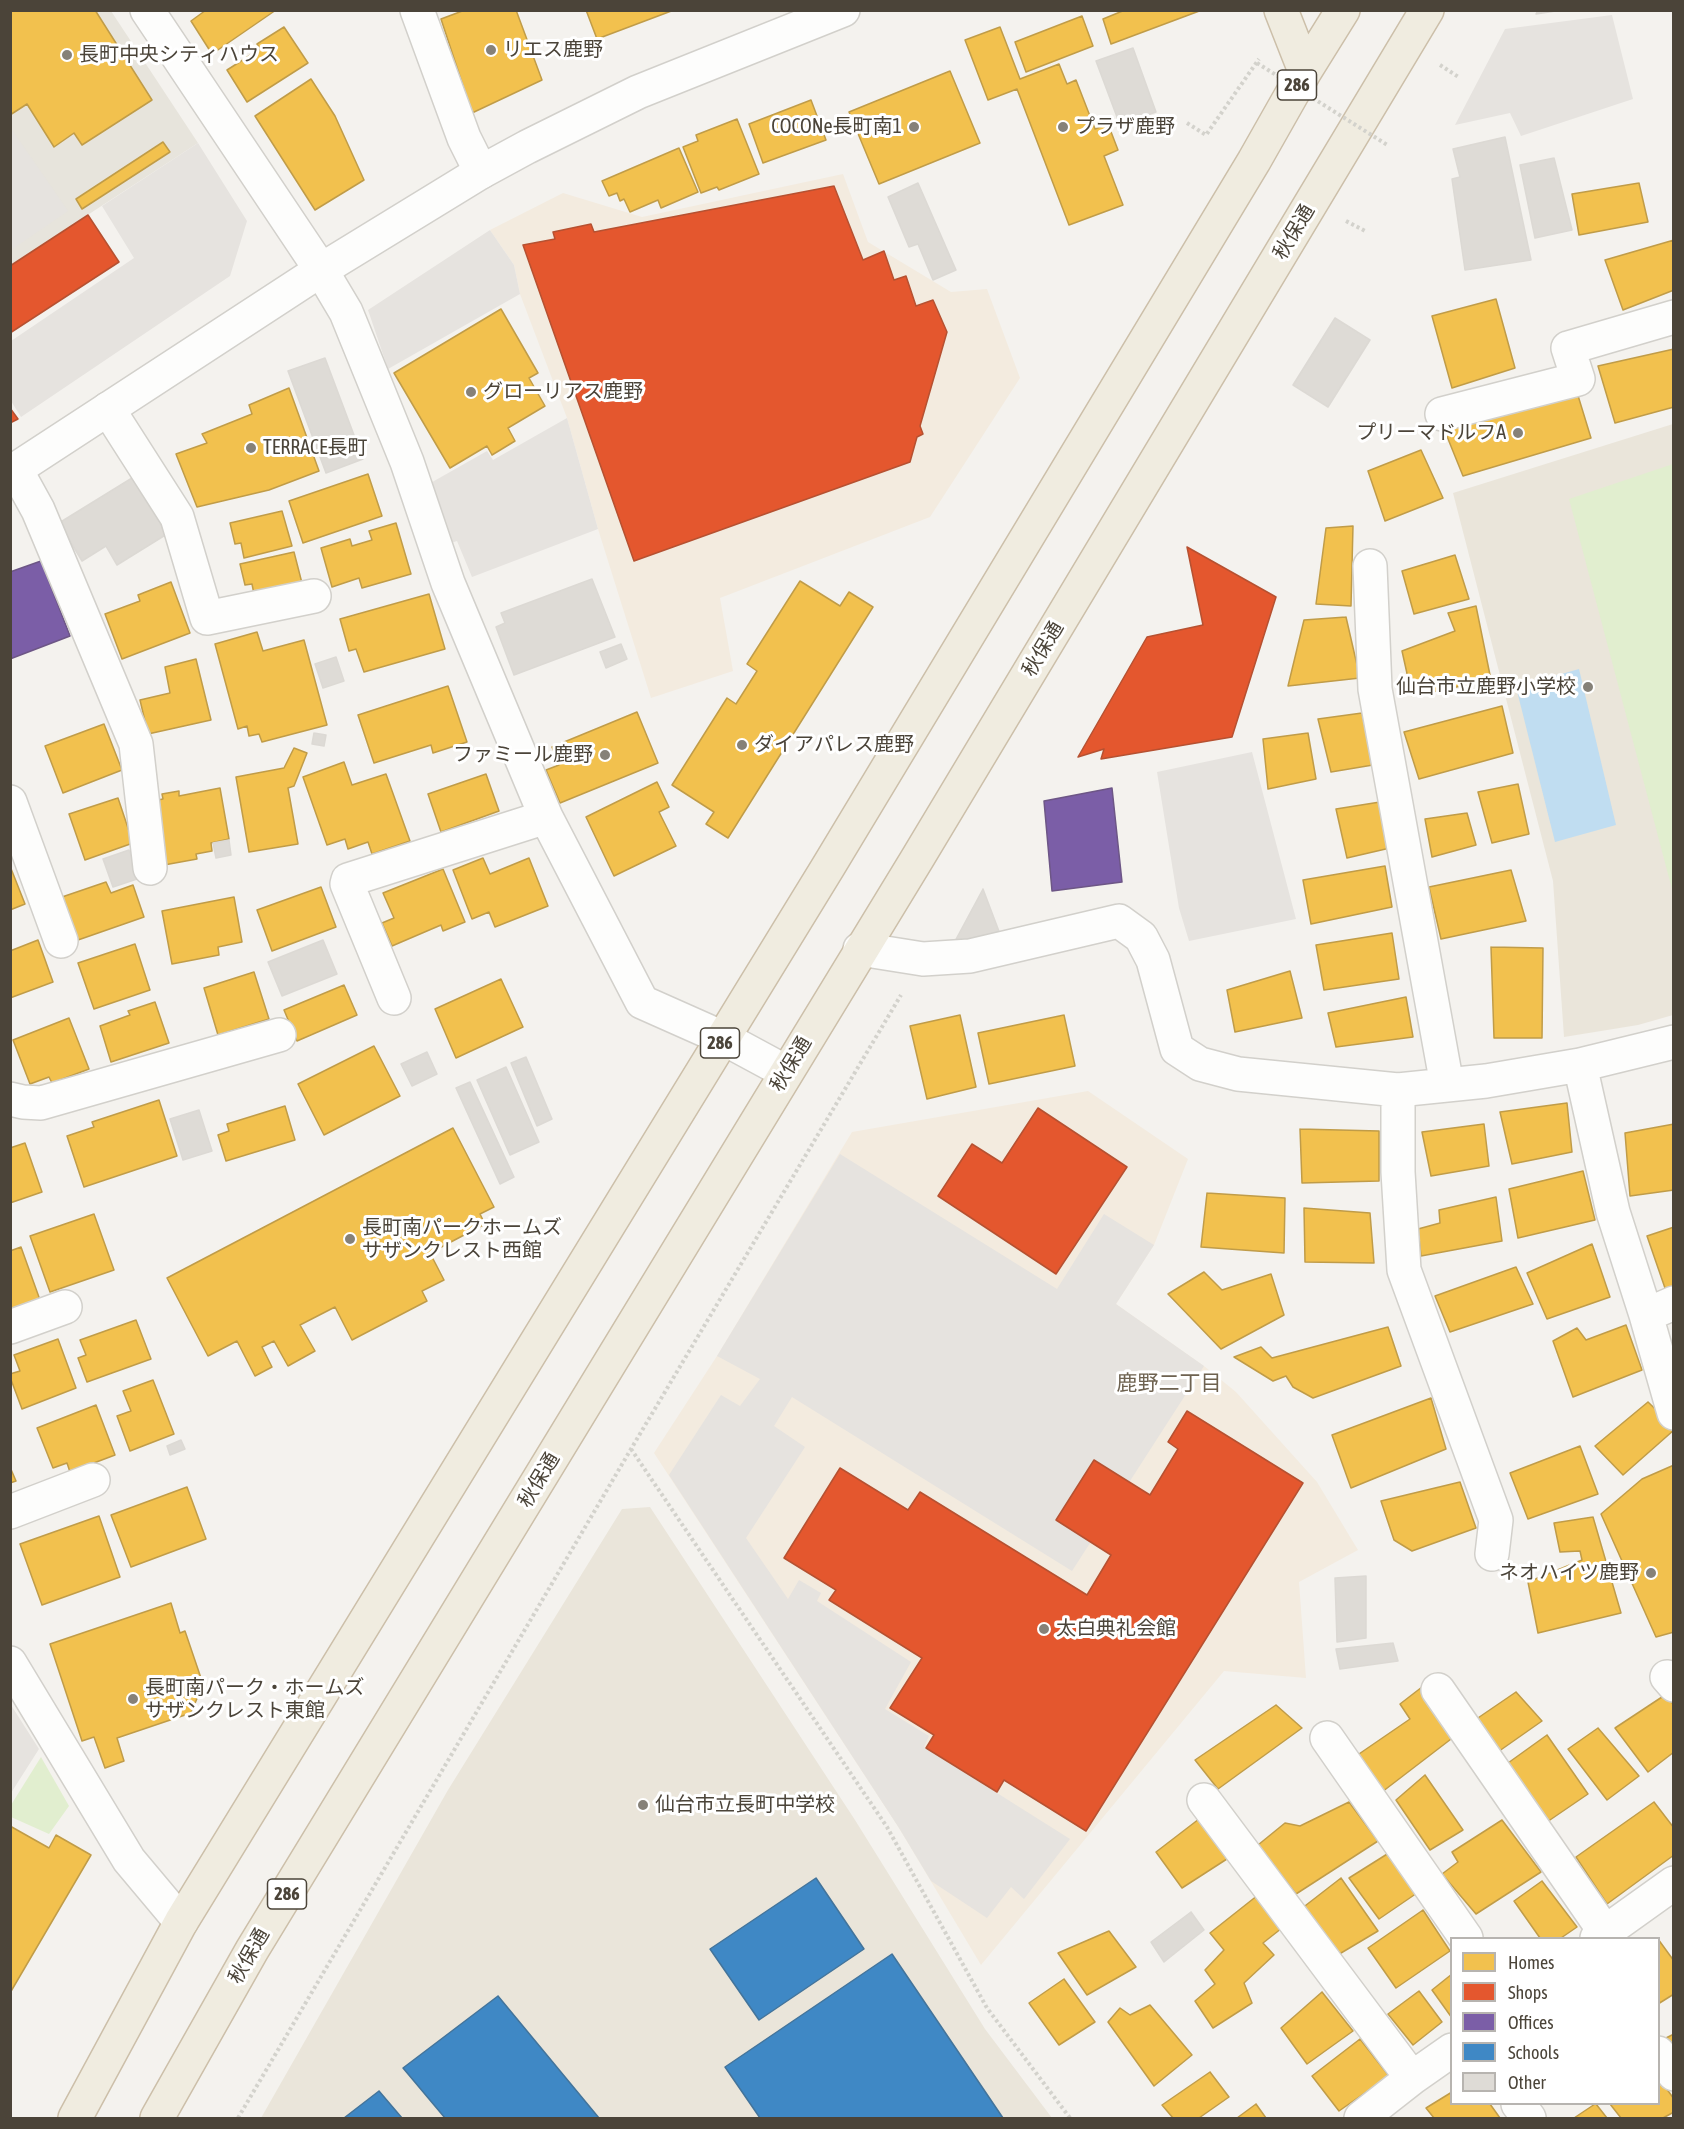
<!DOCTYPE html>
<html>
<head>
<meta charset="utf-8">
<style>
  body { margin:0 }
  #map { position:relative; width:1684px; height:2129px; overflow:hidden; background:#f4f2ee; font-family:"Asap Condensed",sans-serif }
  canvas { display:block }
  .frame { position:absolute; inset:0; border:12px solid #4b4439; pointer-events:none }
  .legend { position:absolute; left:1450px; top:1937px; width:210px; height:168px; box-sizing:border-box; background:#fff; border:2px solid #b7b4b0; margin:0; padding:8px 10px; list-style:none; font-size:18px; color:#4b4439 }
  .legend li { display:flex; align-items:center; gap:12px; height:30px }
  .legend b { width:30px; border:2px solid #b7b4b0 }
</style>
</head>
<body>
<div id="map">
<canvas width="1684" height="2129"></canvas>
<div class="frame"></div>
<ul class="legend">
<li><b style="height:16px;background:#f2c14e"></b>Homes</li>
<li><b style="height:16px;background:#e4572e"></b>Shops</li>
<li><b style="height:16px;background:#7b5ea7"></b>Offices</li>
<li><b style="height:16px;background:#3f88c5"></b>Schools</li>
<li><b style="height:16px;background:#dedbd6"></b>Other</li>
</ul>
</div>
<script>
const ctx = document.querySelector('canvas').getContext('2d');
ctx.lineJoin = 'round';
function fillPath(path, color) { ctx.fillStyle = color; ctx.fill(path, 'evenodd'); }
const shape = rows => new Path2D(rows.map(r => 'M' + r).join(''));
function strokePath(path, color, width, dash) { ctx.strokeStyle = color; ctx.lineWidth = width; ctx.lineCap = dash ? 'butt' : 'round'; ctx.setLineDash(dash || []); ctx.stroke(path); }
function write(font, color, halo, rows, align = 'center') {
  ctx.font = font + ' "Asap Condensed","Noto Sans JP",sans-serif'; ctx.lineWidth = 6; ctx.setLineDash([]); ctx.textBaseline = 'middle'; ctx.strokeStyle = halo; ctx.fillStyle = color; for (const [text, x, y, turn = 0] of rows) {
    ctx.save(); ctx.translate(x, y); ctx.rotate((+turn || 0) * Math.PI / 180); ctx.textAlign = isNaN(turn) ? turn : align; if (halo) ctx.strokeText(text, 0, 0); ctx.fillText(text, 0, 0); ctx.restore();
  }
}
fillPath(shape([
  [11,11,111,11,198,143,11,265]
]), '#e7e4dc');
fillPath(shape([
  [843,174,868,242,951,292,987,289,1020,378,930,517,720,598,733,671,651,698,598,529,567,418,520,294,514,265,490,230,563,193,642,217],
  [1088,1091,1188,1159,1154,1245,1116,1304,1204,1366,1236,1392,1317,1482,1358,1550,1299,1582,1306,1678,1224,1671,981,1965,899,1828,654,1453,717,1356,852,1132]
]), '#f3ebdf');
fillPath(shape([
  [1673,424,1673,1015,1638,1025,1564,1037,1553,881,1453,493],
  [650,1507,855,1820,985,2029,1052,2118,261,2118,448,1790,622,1509]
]), '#eae5da');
fillPath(shape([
  [1673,464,1674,464,1673,893,1569,499],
  [41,1757,69,1806,49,1834,11,1817,11,1805]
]), '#e1eecf');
fillPath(shape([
  [1612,15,1633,99,1521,136,1510,113,1455,125,1505,29],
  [10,127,68,211,11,250,10,250],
  [198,143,247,221,230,276,21,417,11,401,11,341,134,258,102,206],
  [490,230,514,265,520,294,388,369,368,310],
  [567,418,598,529,472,577,457,541,448,544,427,485,487,451,493,460],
  [1252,752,1296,919,1189,941,1179,908,1157,772],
  [840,1154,1057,1289,1104,1214,1154,1245,1116,1304,1204,1366,1072,1571,792,1397,774,1426,805,1447,746,1538,788,1599,799,1580,821,1593,817,1601,911,1662,885,1709,929,1736,924,1747,1070,1839,1024,1899,1011,1887,987,1918,931,1881,899,1828,669,1475,721,1395,740,1406,760,1379,717,1356],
  [11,1705,39,1749,11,1793]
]), '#e6e3df');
fillPath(shape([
  [1579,669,1616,825,1555,842,1516,687]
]), '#c0ddf1');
const homes = shape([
  [10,10,95,10,152,100,82,145,74,133,54,147,27,104,10,115,10,10],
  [206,10,276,10,212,54,191,21,206,10],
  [465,10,516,10,542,80,472,113,441,19,465,10],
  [586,10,674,10,597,39,586,10],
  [1125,10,1202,10,1111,44,1103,19,1125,10],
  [1082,16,1093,46,1026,72,1015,42,1082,16],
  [284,27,308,63,247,102,227,70,260,49,257,44,284,27],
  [1000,27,1020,79,1059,64,1067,84,1076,80,1095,129,1108,124,1118,150,1104,156,1123,205,1069,225,1017,89,988,100,965,40,1000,27],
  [950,71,980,143,879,184,849,112,950,71],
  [311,79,335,116,364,180,315,210,255,116,311,79],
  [811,100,826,140,763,163,749,124,811,100],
  [737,119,759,174,719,190,717,187,701,193,683,147,698,141,696,135,737,119],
  [163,142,170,152,82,209,76,199,163,142],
  [679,148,698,192,661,208,658,200,630,212,624,199,620,201,617,193,609,196,602,181,679,148],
  [1639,183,1648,222,1579,235,1572,194,1639,183],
  [1674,240,1674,290,1623,310,1605,260,1674,240],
  [1496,299,1515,368,1452,388,1432,316,1496,299],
  [501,309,538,373,529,378,545,406,508,428,515,441,492,455,487,446,450,468,394,373,501,309],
  [1674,349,1674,407,1615,423,1598,366,1674,349],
  [289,388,319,471,269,490,197,507,176,454,207,443,202,434,252,414,249,405,289,388],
  [1576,389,1591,438,1463,476,1444,429,1576,389],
  [1421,450,1443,498,1385,521,1368,471,1421,450],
  [368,474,382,516,303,543,289,501,368,474],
  [282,511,292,546,244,558,241,543,235,544,230,523,282,511],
  [396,523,411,574,362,588,359,578,332,587,321,548,350,539,352,546,372,540,369,531,396,523],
  [1353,526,1351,606,1316,604,1326,528,1353,526],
  [294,552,303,587,255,599,252,584,245,585,240,564,294,552],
  [1455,555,1469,599,1414,614,1402,571,1455,555],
  [800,581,840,606,849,592,873,607,728,838,706,824,714,812,672,785,727,698,736,704,757,671,747,664,800,581],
  [171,582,190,633,122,659,105,614,140,601,138,595,171,582],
  [429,594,445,649,364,672,356,649,349,651,340,619,429,594],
  [1476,606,1491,680,1412,696,1402,651,1455,631,1448,613,1476,606],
  [1346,617,1360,678,1288,686,1304,620,1346,617],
  [257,632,263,651,304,640,327,725,262,742,259,734,249,736,247,726,238,729,215,644,257,632],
  [196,659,211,720,148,734,140,700,170,693,165,667,196,659],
  [448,686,467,742,433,753,431,745,374,763,358,715,448,686],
  [1502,706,1513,753,1419,779,1404,732,1502,706],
  [637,712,658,763,560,803,546,770,559,765,552,747,637,712],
  [1362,713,1373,765,1331,772,1318,719,1362,713],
  [104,724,122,770,63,793,45,746,104,724],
  [1308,733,1316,779,1268,789,1263,739,1308,733],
  [294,748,307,753,294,786,288,788,298,844,249,852,236,777,284,768,294,748],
  [344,762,352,785,386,774,410,841,372,854,368,842,348,849,345,839,327,845,303,777,344,762],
  [486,774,499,811,441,832,428,794,486,774],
  [657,782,669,807,659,812,676,846,614,876,586,817,657,782],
  [1518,784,1529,834,1492,843,1478,792,1518,784],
  [220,788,229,839,211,843,212,851,196,854,197,859,164,865,152,801,163,799,162,794,179,791,179,796,220,788],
  [118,798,133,843,85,860,69,814,118,798],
  [1380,802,1390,848,1347,858,1336,809,1380,802],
  [1467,813,1476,845,1432,857,1425,819,1467,813],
  [483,858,490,874,529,858,548,906,495,927,489,912,472,919,453,870,483,858],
  [10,866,25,904,10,910,10,866],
  [1385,866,1392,907,1311,924,1303,880,1385,866],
  [443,869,465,922,443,931,441,925,392,946,382,923,394,918,383,893,443,869],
  [1511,870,1526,921,1441,939,1429,887,1511,870],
  [106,882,111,893,133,885,144,917,78,940,62,897,106,882],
  [321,887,336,927,272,951,257,910,321,887],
  [234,897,242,942,218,947,219,955,172,964,162,911,234,897],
  [1392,933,1399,979,1324,990,1316,945,1392,933],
  [38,940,53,982,10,998,10,951,38,940],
  [135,944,150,990,94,1009,78,963,135,944],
  [1491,947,1543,948,1542,1038,1494,1038,1491,947],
  [1290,971,1302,1018,1235,1032,1227,990,1290,971],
  [254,972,269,1019,218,1035,204,988,254,972],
  [501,979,523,1027,456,1058,435,1009,501,979],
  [344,985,357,1015,297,1041,284,1010,344,985],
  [1406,997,1413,1037,1336,1047,1328,1013,1406,997],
  [155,1002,169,1043,111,1062,100,1026,130,1015,128,1011,155,1002],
  [960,1015,976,1087,927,1099,910,1026,960,1015],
  [1064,1015,1075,1066,989,1084,978,1033,1064,1015],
  [69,1018,89,1069,52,1083,49,1077,30,1084,13,1040,69,1018],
  [374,1046,400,1096,324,1135,298,1084,374,1046],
  [159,1100,177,1156,84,1187,67,1136,94,1127,92,1122,159,1100],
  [1567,1103,1572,1152,1512,1164,1500,1112,1567,1103],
  [285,1106,295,1140,226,1161,218,1135,229,1131,227,1124,285,1106],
  [1484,1124,1489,1166,1431,1176,1422,1132,1484,1124],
  [1674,1124,1674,1190,1630,1196,1625,1133,1674,1124],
  [453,1128,494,1207,480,1214,485,1224,430,1253,444,1280,422,1291,427,1301,352,1340,335,1307,300,1325,315,1351,288,1366,274,1341,262,1347,272,1367,255,1376,237,1341,208,1356,167,1278,453,1128],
  [1300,1129,1379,1131,1379,1181,1302,1183,1300,1129],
  [25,1143,42,1192,10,1203,10,1148,25,1143],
  [1583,1171,1595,1220,1518,1238,1509,1189,1583,1171],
  [1207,1193,1285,1198,1284,1253,1201,1247,1207,1193],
  [1496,1197,1502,1241,1421,1256,1418,1229,1440,1223,1439,1210,1496,1197],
  [1304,1208,1370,1213,1374,1263,1305,1262,1304,1208],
  [94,1214,114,1270,50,1292,30,1236,94,1214],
  [1674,1227,1674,1288,1666,1291,1647,1236,1674,1227],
  [1592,1244,1610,1297,1547,1319,1527,1273,1592,1244],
  [21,1247,40,1300,10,1310,10,1251,21,1247],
  [1516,1267,1533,1304,1450,1332,1435,1296,1516,1267],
  [1204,1272,1222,1290,1271,1274,1284,1315,1221,1349,1168,1294,1204,1272],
  [136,1320,151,1359,87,1382,78,1358,86,1355,80,1340,136,1320],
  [1626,1325,1642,1370,1573,1397,1553,1341,1577,1328,1586,1340,1626,1325],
  [1388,1327,1401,1366,1313,1398,1293,1387,1286,1376,1273,1381,1234,1357,1261,1347,1272,1358,1388,1327],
  [58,1339,76,1388,22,1409,10,1377,10,1374,20,1371,14,1355,58,1339],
  [153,1380,174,1434,130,1451,117,1416,131,1411,123,1391,153,1380],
  [1431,1398,1446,1449,1351,1488,1332,1435,1431,1398],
  [1648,1402,1674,1427,1674,1430,1623,1475,1595,1446,1648,1402],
  [96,1405,115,1455,70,1472,67,1463,53,1468,37,1428,96,1405],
  [1580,1446,1598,1494,1528,1519,1510,1473,1580,1446],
  [1674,1465,1674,1632,1656,1637,1601,1514,1642,1479,1674,1465],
  [10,1467,16,1481,10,1483,10,1467],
  [1460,1482,1476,1528,1412,1551,1394,1540,1381,1501,1460,1482],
  [187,1487,206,1539,131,1567,111,1515,187,1487],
  [99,1516,120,1577,42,1605,20,1544,99,1516],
  [1593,1517,1621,1613,1538,1633,1528,1582,1582,1560,1580,1551,1560,1552,1554,1523,1593,1517],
  [171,1603,180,1633,185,1631,203,1684,191,1713,117,1738,124,1761,105,1768,94,1737,82,1741,50,1644,171,1603],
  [1422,1687,1455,1736,1382,1792,1356,1756,1410,1719,1400,1704,1422,1687],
  [1516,1692,1542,1721,1495,1754,1472,1722,1516,1692],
  [1665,1695,1674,1705,1674,1752,1648,1772,1615,1728,1665,1695],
  [1276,1705,1302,1728,1218,1789,1195,1760,1276,1705],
  [1598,1728,1639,1776,1607,1800,1568,1749,1598,1728],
  [1547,1735,1588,1794,1547,1822,1508,1763,1547,1735],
  [1425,1775,1463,1830,1430,1850,1396,1800,1425,1775],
  [1349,1802,1378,1841,1296,1894,1258,1845,1285,1823,1300,1826,1349,1802],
  [1654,1802,1674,1828,1674,1855,1607,1904,1576,1857,1654,1802],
  [1199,1819,1230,1857,1182,1888,1156,1852,1199,1819],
  [1502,1820,1541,1872,1476,1914,1442,1874,1458,1862,1452,1852,1502,1820],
  [10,1826,49,1848,56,1835,91,1855,10,1993,10,1826],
  [1392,1851,1420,1891,1379,1919,1349,1878,1392,1851],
  [1341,1878,1378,1931,1336,1956,1301,1909,1341,1878],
  [1542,1881,1577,1927,1561,1938,1540,1938,1514,1901,1542,1881],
  [1258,1895,1282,1928,1263,1943,1274,1955,1244,1983,1252,2003,1213,2028,1195,2001,1215,1984,1205,1970,1224,1950,1210,1933,1258,1895],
  [1423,1910,1450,1951,1396,1988,1368,1948,1423,1910],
  [1109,1931,1136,1967,1087,1995,1058,1953,1109,1931],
  [1658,1939,1674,1961,1674,1994,1658,2004,1658,1939],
  [1452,1974,1452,2018,1432,1990,1452,1974],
  [1064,1979,1095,2022,1059,2045,1029,2003,1064,1979],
  [1419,1991,1442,2022,1413,2045,1388,2014,1419,1991],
  [1322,1992,1353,2031,1307,2064,1281,2028,1322,1992],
  [1150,2005,1192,2055,1154,2086,1108,2022,1120,2008,1130,2015,1150,2005],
  [1674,2034,1674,2048,1666,2038,1674,2034],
  [1360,2039,1389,2076,1339,2111,1312,2076,1360,2039],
  [1210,2072,1229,2097,1199,2118,1173,2118,1162,2105,1210,2072],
  [1658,2077,1674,2099,1674,2112,1663,2118,1621,2118,1610,2104,1658,2104,1658,2077],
  [1452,2092,1452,2104,1490,2104,1500,2118,1434,2118,1426,2108,1452,2092],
  [1256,2104,1266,2118,1237,2118,1256,2104],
  [1596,2104,1607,2118,1574,2118,1595,2104,1596,2104]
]);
fillPath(homes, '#f2c14e');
strokePath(homes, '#c09c48', 1.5);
const shops = shape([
  [834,186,863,260,884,251,894,280,906,276,916,306,933,300,947,332,920,426,923,434,917,437,910,462,634,561,523,245,555,239,553,232,591,224,594,232,834,186],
  [88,215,119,262,10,333,10,266,88,215],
  [10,408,18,419,10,423,10,408],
  [1187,547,1276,597,1232,737,1101,759,1104,749,1078,757,1147,637,1203,625,1187,547],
  [1038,1108,1127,1167,1056,1274,938,1196,972,1144,1002,1163,1038,1108],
  [1187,1411,1303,1483,1086,1831,1004,1780,997,1792,926,1748,934,1735,890,1708,922,1658,829,1600,836,1590,784,1558,840,1468,908,1510,920,1492,1087,1595,1111,1555,1056,1520,1094,1460,1150,1495,1178,1449,1168,1442,1187,1411]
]);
fillPath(shops, '#e4572e');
strokePath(shops, '#b65131', 1.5);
const offices = shape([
  [41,561,70,636,10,659,10,572,41,561],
  [1112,788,1122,882,1052,891,1044,801,1112,788]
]);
fillPath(offices, '#7b5ea7');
strokePath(offices, '#6d5686', 1.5);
const schools = shape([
  [816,1878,864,1949,759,2020,710,1949,816,1878],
  [892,1954,1003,2118,760,2118,725,2067,892,1954],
  [498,1996,599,2118,445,2118,403,2068,498,1996],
  [379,2091,402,2118,344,2118,379,2091]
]);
fillPath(schools, '#3f88c5');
strokePath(schools, '#43749b', 1.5);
const building = shape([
  [1538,10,1562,10,1536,14,1538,10],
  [1133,48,1156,112,1120,125,1096,61,1133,48],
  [1505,137,1531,260,1465,270,1452,179,1460,177,1453,149,1505,137],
  [1554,158,1572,230,1535,238,1520,165,1554,158],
  [918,183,956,270,933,280,918,244,909,247,888,197,918,183],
  [1335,318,1370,340,1328,407,1293,385,1335,318],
  [325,358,363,459,326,473,288,371,325,358],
  [132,478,167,534,117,565,106,546,82,561,59,523,132,478],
  [592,579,615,637,514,675,496,627,505,623,501,613,592,579],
  [621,644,627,659,606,668,600,652,621,644],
  [336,657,344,681,323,688,315,664,336,657],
  [314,733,326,735,324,746,312,744,314,733],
  [229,840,231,855,216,858,213,843,229,840],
  [129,850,140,878,113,887,103,859,129,850],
  [983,889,1000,934,954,943,983,889],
  [323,940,337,974,282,996,268,962,323,940],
  [427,1052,437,1074,412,1086,401,1064,427,1052],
  [526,1057,552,1119,537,1126,511,1063,526,1057],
  [506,1067,539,1142,510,1155,477,1080,506,1067],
  [470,1082,514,1177,500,1184,456,1088,470,1082],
  [199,1110,212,1151,183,1160,170,1119,199,1110],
  [181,1440,185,1449,170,1455,167,1446,181,1440],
  [1366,1576,1366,1638,1337,1642,1335,1578,1366,1576],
  [1393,1643,1398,1661,1340,1669,1336,1649,1393,1643],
  [1191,1912,1204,1930,1164,1962,1151,1942,1191,1912]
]);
fillPath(building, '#dedbd6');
strokePath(building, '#dcd9d4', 1.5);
const minor = shape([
  [147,10,321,270,346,312,407,462,448,583,546,817,642,1002,723,1038,786,1072],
  [417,10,464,138,481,172],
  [108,409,177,517,207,618,314,596],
  [1442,414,1578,379,1568,348,1674,317],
  [16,470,38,510,136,744,150,868],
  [1370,566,1375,689,1447,1085],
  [10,802,61,941],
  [860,949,923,959,970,956,1119,921,1141,937,1153,960,1177,1049,1200,1064,1238,1074,1398,1090,1486,1081,1580,1065,1674,1042],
  [394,998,347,884,348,880,546,817],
  [1580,1065,1613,1212,1646,1315,1674,1413],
  [1398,1090,1398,1172,1404,1270,1496,1520,1492,1554],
  [10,1099,23,1102,41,1103,279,1035],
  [1646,1315,1674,1303],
  [10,1327,65,1307],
  [10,1512,93,1480],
  [10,1663,129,1860,181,1922],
  [1667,1677,1674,1685],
  [1438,1690,1605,1932],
  [1327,1738,1466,1938],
  [1204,1800,1412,2078],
  [1597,1938,1674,1883],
  [1658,2053,1674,2074],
  [1518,2104,1529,2118],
  [1361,2118,1412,2078,1452,2050]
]);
const tertiary = shape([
  [10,473,321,270,481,172,527,147,638,92,843,10]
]);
const trunk = shape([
  [1281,10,1305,71],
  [75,2118,181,1922,828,867,1254,161,1305,71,1343,10],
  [157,2118,252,1950,917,859,1427,10]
]);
strokePath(minor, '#d2d0cb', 36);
strokePath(tertiary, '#d2d0cb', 36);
strokePath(trunk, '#ccbfa9', 36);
strokePath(shape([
  [1440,65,1460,78],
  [1187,123,1206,135,1259,59],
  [1346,221,1367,232],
  [631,1449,887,1827,987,2008,1070,2118],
  [238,2118,631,1449,901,995]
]), '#d3d2cc', 4, [3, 3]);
strokePath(minor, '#fdfdfc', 33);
strokePath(tertiary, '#fdfdfc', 33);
strokePath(trunk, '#f0ece0', 33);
strokePath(shape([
  [1257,63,1389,146]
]), '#d3d2cc', 4, [3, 3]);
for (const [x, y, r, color] of [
  [491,50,6,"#868178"],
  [67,55,6,"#868178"],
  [914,127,6,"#868178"],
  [1063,127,6,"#868178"],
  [471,392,6,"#868178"],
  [1518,433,6,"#868178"],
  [251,448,6,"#868178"],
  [1588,687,6,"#868178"],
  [742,745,6,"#868178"],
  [605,755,6,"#868178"],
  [350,1239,6,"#868178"],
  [1651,1573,6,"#868178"],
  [1044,1629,6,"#868178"],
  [133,1699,6,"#868178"],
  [643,1805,6,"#868178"]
]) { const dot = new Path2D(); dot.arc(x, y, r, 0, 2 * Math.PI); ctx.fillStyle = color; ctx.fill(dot); strokePath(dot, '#fff', 2); }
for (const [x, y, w] of [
  [1297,85,39],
  [720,1043,39],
  [287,1894,39]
]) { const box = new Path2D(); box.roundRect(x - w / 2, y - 15, w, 30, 4.5); ctx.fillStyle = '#fff'; ctx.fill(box); strokePath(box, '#4b4439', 1.5); }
write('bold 18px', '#4b4439', null, [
  ["286",1297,85],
  ["286",720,1043],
  ["286",287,1894]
]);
write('20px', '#4b4439', '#fff', [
  ["リエス鹿野",503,50],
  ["長町中央シティハウス",79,55],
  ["COCONe長町南1",902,127,"right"],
  ["プラザ鹿野",1075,127],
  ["グローリアス鹿野",483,392],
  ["プリーマドルフA",1506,433,"right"],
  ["TERRACE長町",263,448],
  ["仙台市立鹿野小学校",1576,687,"right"],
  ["ダイアパレス鹿野",754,745],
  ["ファミール鹿野",593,755,"right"],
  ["長町南パークホームズ",362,1228],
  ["サザンクレスト西館",362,1251],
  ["ネオハイツ鹿野",1639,1573,"right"],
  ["太白典礼会館",1056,1629],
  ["長町南パーク・ホームズ",145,1688],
  ["サザンクレスト東館",145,1711],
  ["仙台市立長町中学校",655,1805]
], 'left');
write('20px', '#4b4439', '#fff', [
  ["秋保通",1294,232,-59],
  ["秋保通",1043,649,-59],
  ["秋保通",791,1064,-59],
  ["秋保通",539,1480,-59],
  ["秋保通",249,1956,-60]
]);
write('21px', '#6e6250', '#fff', [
  ["鹿野二丁目",1169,1383]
]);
</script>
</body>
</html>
